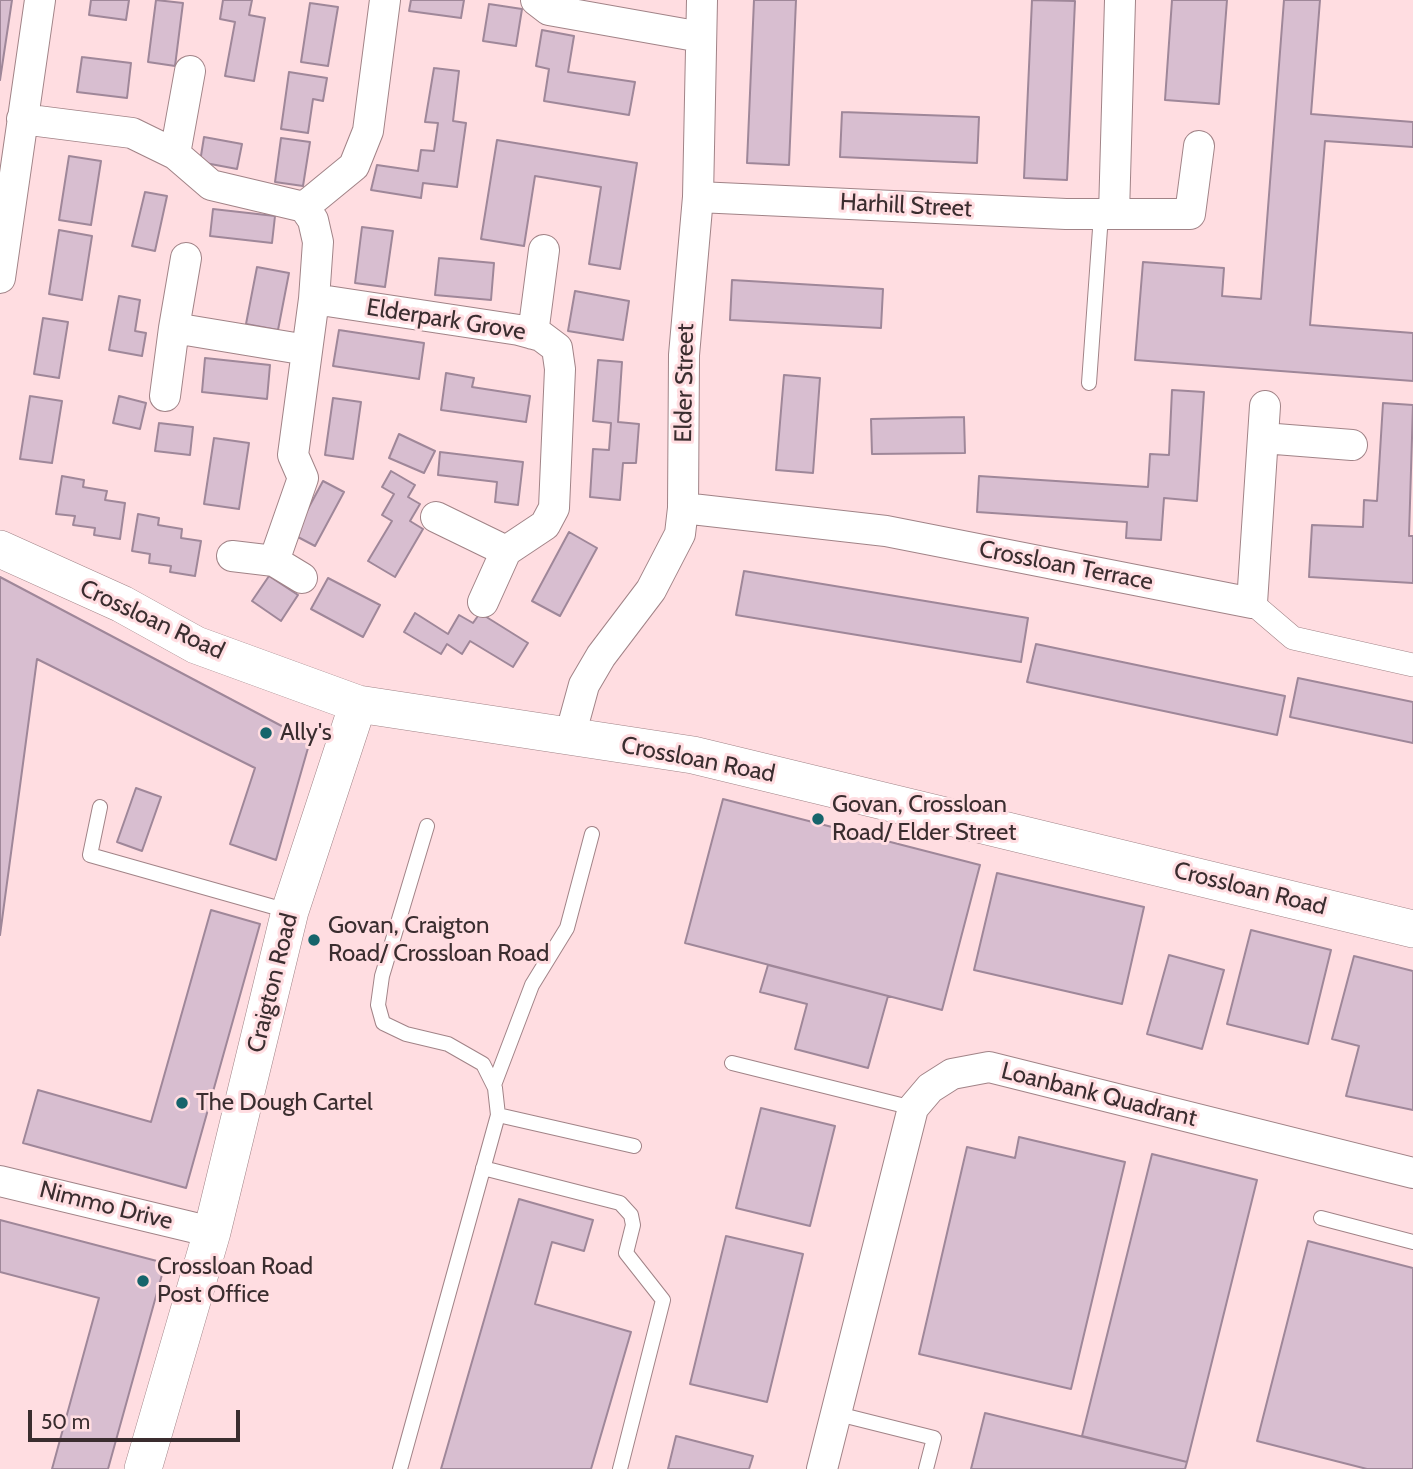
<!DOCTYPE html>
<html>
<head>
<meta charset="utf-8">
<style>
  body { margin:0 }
  #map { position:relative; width:1413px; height:1469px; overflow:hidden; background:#ffdde1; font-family:Cabin,sans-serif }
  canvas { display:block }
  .scale { position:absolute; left:28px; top:1410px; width:212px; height:32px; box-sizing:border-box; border:4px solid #3a2d2f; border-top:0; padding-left:9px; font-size:21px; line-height:24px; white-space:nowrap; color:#3a2d2f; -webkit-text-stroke:5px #ffdde1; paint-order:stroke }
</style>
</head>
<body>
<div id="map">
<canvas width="1413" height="1469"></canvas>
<div class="scale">50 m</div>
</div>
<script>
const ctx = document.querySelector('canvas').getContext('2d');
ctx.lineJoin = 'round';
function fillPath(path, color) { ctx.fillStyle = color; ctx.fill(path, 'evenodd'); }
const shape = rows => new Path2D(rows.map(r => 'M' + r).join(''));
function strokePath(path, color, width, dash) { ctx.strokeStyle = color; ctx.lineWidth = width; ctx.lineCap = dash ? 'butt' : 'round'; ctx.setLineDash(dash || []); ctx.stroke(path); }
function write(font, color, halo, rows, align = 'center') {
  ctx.font = font + ' Cabin,sans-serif'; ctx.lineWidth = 6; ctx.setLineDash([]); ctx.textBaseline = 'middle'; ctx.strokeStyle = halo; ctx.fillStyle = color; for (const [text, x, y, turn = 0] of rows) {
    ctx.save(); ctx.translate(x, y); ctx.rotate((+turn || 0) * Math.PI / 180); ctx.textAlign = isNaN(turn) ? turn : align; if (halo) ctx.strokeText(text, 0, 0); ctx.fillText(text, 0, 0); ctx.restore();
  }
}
const building = shape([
  [0,0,12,0,0,80,0,0],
  [91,0,129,0,126,20,89,15,91,0],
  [156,0,183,3,175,66,148,62,156,0],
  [223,0,252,0,249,15,265,18,254,81,225,76,235,22,220,19,223,0],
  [411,0,464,0,461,18,409,11,411,0],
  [754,0,796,0,789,165,747,163,754,0],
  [1032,0,1075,1,1067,180,1024,178,1032,0],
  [1172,0,1227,0,1219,104,1165,100,1172,0],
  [1284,0,1320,0,1311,114,1413,122,1413,147,1325,141,1310,325,1413,333,1413,381,1135,360,1143,262,1224,268,1222,296,1261,299,1284,0],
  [310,3,338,7,328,66,301,62,310,3],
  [489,4,522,9,516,46,483,41,489,4],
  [542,30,574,36,568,72,635,82,629,115,544,101,549,69,536,66,542,30],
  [82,57,131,63,127,98,77,92,82,57],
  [434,68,459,71,453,121,466,123,457,187,423,183,421,198,371,190,377,165,418,171,421,150,434,151,438,123,425,122,434,68],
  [289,72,327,78,323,101,313,99,308,133,281,129,289,72],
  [842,112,979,117,977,163,840,157,842,112],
  [204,137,242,144,237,169,200,162,204,137],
  [281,138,310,142,303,186,275,182,281,138],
  [497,140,637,163,620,269,589,264,601,187,535,176,524,246,481,239,497,140],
  [69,156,101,161,91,225,59,220,69,156],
  [145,192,167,196,155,251,132,246,145,192],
  [213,209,275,216,272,243,210,236,213,209],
  [362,227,393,231,385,287,355,283,362,227],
  [59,230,92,236,82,300,49,294,59,230],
  [439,258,494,263,491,300,435,295,439,258],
  [257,267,289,273,278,330,246,324,257,267],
  [732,280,883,289,881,328,730,320,732,280],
  [575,291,629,301,623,340,568,331,575,291],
  [119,296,140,300,135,331,146,333,142,356,109,350,119,296],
  [43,318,68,322,59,378,34,374,43,318],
  [339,330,424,343,419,379,333,366,339,330],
  [205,358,270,365,267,399,202,392,205,358],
  [598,360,622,362,618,422,639,424,636,463,623,463,620,500,590,497,593,449,609,450,611,423,593,421,598,360],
  [446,373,474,378,472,387,530,396,526,422,441,410,446,373],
  [784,375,820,378,813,473,776,470,784,375],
  [1172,390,1204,392,1197,501,1164,498,1161,540,1126,538,1127,522,977,512,979,476,1148,487,1150,454,1169,455,1172,390],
  [30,396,62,401,52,463,20,459,30,396],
  [119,396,146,403,140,429,113,423,119,396],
  [333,398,361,402,353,459,325,455,333,398],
  [1383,403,1413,405,1409,536,1413,536,1413,583,1309,577,1312,525,1363,527,1364,500,1377,501,1383,403],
  [964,417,965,453,872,454,871,419,964,417],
  [159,423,193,427,190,455,155,451,159,423],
  [399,434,435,451,424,473,389,458,399,434],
  [214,438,249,443,239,509,204,504,214,438],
  [440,452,523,462,518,505,495,502,497,482,438,475,440,452],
  [391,471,415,485,408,497,420,504,410,521,423,529,395,577,368,561,392,521,382,515,394,494,382,487,391,471],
  [62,476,84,480,83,487,107,491,105,500,125,503,120,539,94,535,95,528,73,525,75,516,56,514,62,476],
  [323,481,344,492,315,546,294,535,323,481],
  [138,514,159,518,158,525,182,529,181,538,201,541,195,576,170,572,171,566,149,563,150,554,132,551,138,514],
  [569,532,597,548,560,616,532,601,569,532],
  [744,571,1028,618,1021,662,736,615,744,571],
  [269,576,298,595,281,621,252,601,269,576],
  [0,577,310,741,276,860,230,844,255,768,37,659,0,935,0,577],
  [328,578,380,605,363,637,311,609,328,578],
  [415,613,448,634,459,615,473,623,480,613,528,643,513,667,470,641,462,654,447,644,441,654,404,632,415,613],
  [1036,644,1285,696,1277,735,1027,682,1036,644],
  [1298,678,1413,702,1413,743,1290,717,1298,678],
  [136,788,161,797,142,851,117,842,136,788],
  [723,799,980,865,942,1010,685,943,723,799],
  [997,873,1144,907,1122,1004,974,970,997,873],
  [211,910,260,924,186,1188,23,1143,38,1090,151,1122,211,910],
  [1251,930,1331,950,1308,1044,1227,1024,1251,930],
  [1169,955,1224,970,1202,1049,1147,1034,1169,955],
  [1354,956,1413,971,1413,1110,1346,1096,1359,1046,1332,1039,1354,956],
  [768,965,888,996,868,1068,795,1049,807,1004,760,992,768,965],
  [761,1108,835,1126,810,1226,736,1208,761,1108],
  [1019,1137,1125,1162,1071,1389,919,1354,967,1147,1015,1158,1019,1137],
  [1152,1154,1257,1180,1187,1462,1082,1436,1152,1154],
  [519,1199,593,1220,584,1251,552,1242,535,1304,631,1332,591,1469,441,1469,519,1199],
  [0,1220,157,1261,163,1271,108,1469,52,1469,99,1298,0,1272,0,1220],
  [726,1236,803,1254,767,1402,690,1384,726,1236],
  [1308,1241,1413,1268,1413,1469,1367,1469,1257,1441,1308,1241],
  [985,1413,1187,1462,1185,1469,971,1469,985,1413],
  [676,1436,753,1456,749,1469,668,1469,676,1436]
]);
fillPath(building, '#d8bed0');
strokePath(building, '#9f8799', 2);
const service = shape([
  [1089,383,1101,215],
  [100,807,90,855,288,911],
  [732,1063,913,1108],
  [494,1085,532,985,567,928,592,834],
  [498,1115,634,1146],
  [483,1168,620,1203,631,1215,633,1225,626,1253,663,1300,620,1469],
  [1321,1218,1413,1242],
  [834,1413,934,1438,926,1469],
  [400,1469,498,1115,495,1088,483,1064,448,1044,406,1034,383,1023,378,1005,382,976,427,826]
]);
const pedestrian = shape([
  [1252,603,1293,638,1413,665]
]);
const minor = shape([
  [536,0,549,10,701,37],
  [22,119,132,133,175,154,211,185,304,207,313,220,318,242,314,299,293,455,303,478,274,561],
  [175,154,190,71],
  [698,197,1066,214,1190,214,1199,146],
  [304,207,354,166,368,131,385,0],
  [1114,214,1120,0],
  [186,258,174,328,307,350],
  [0,278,40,0],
  [314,299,519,330,541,336,557,348,560,369,554,508,545,525,506,551,483,602],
  [533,334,544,250],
  [165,396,174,328],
  [1263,438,1352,445],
  [683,508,886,531,1252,603,1265,406],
  [436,517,506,551],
  [232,556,274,561,302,578],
  [570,736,584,685,601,656,651,590,680,534,683,508,684,355,698,197,702,0],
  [0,1181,212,1232],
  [822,1469,913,1108,930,1088,952,1074,989,1067,1413,1173]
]);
const tertiary = shape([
  [0,549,122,604,196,645,358,704,693,755,1413,929],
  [143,1469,212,1232,290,911,358,704]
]);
strokePath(service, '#a18387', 16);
strokePath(pedestrian, '#a18387', 24);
strokePath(minor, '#a18387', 32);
strokePath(tertiary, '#a18387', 38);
strokePath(service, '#fff', 14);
strokePath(pedestrian, '#fff', 23);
strokePath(minor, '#fff', 30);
strokePath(tertiary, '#fff', 37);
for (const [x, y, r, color] of [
  [266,733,7,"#16646b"],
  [818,819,7,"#16646b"],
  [314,940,7,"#16646b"],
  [182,1103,7,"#16646b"],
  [143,1281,7,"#16646b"]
]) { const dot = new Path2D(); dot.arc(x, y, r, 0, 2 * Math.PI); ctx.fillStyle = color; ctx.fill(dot); strokePath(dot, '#ffdde1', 2.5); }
write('24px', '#3a2d2f', '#ffdde1', [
  ["Harhill Street",906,206,3],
  ["Elderpark Grove",446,320,9],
  ["Elder Street",685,383,-89],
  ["Crossloan Terrace",1066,566,11],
  ["Crossloan Road",152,620,25],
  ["Crossloan Road",698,760,11],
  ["Crossloan Road",1250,889,14],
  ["Craigton Road",273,983,-76],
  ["Loanbank Quadrant",1099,1095,14],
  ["Nimmo Drive",106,1206,14]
]);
write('24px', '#3a2d2f', '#ffdde1', [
  ["Ally's",280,733],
  ["Govan, Crossloan",832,805],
  ["Road/ Elder Street",832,833],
  ["Govan, Craigton",328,926],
  ["Road/ Crossloan Road",328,954],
  ["The Dough Cartel",196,1103],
  ["Crossloan Road",157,1267],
  ["Post Office",157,1295]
], 'left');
</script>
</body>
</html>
